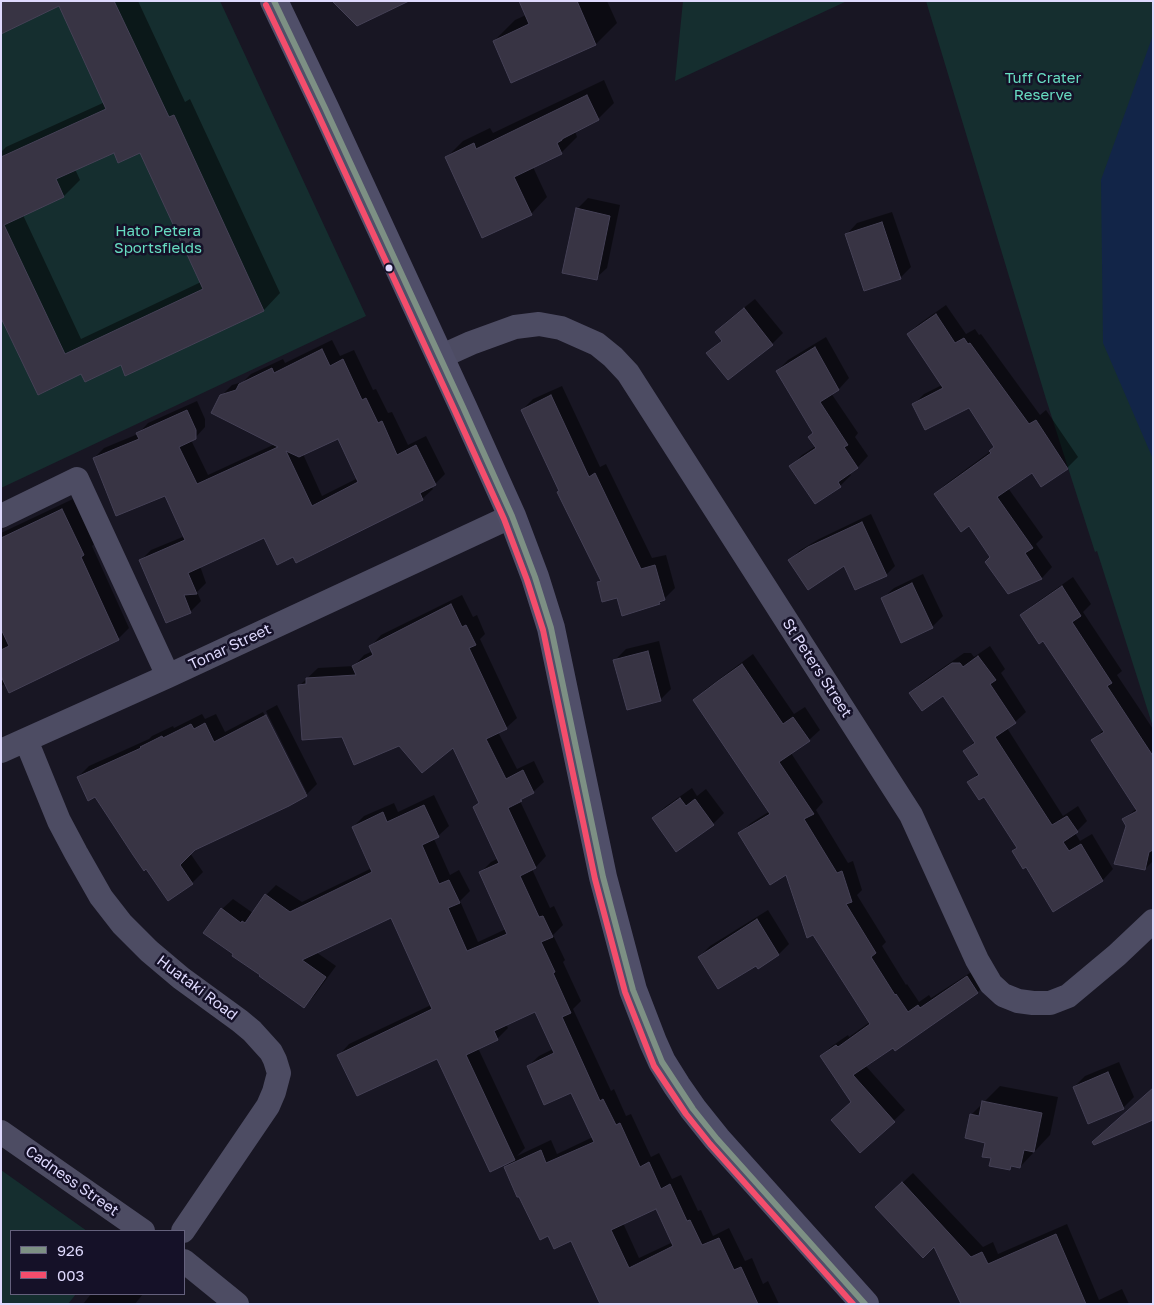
<!DOCTYPE html>
<html>
<head>
<meta charset="utf-8">
<style>
  body { margin:0 }
  #map { position:relative; width:1154px; height:1305px; overflow:hidden; background:#181623; font-family:"Golos Text",sans-serif }
  canvas { display:block }
  .frame { position:absolute; inset:0; border:2px solid #ded9fd; pointer-events:none }
  .legend { position:absolute; left:10px; top:1230px; width:175px; height:65px; box-sizing:border-box; background:#151128; border:1px solid #65617d; margin:0; padding:6px 9px; list-style:none; font-size:15px; color:#ded9fd }
  .legend li { display:flex; align-items:center; gap:10px; height:25px }
  .legend b { width:25px; border:1px solid #65617d }
</style>
</head>
<body>
<div id="map">
<canvas width="1154" height="1305"></canvas>
<div class="frame"></div>
<ul class="legend">
<li><b style="height:6px;background:#7d9084"></b>926</li>
<li><b style="height:6px;background:#f44d6c"></b>003</li>
</ul>
</div>
<script>
const ctx = document.querySelector('canvas').getContext('2d');
ctx.lineJoin = 'round';
function fillPath(path, color) { ctx.fillStyle = color; ctx.fill(path, 'evenodd'); }
const shape = rows => new Path2D(rows.map(r => 'M' + r).join(''));
function strokePath(path, color, width, dash) { ctx.strokeStyle = color; ctx.lineWidth = width; ctx.lineCap = dash ? 'butt' : 'round'; ctx.setLineDash(dash || []); ctx.stroke(path); }
function write(font, color, halo, rows, align = 'center') {
  ctx.font = font + ' "Golos Text",sans-serif'; ctx.lineWidth = 5; ctx.setLineDash([]); ctx.textBaseline = 'middle'; ctx.strokeStyle = halo; ctx.fillStyle = color; for (const [text, x, y, turn = 0] of rows) {
    ctx.save(); ctx.translate(x, y); ctx.rotate((+turn || 0) * Math.PI / 180); ctx.textAlign = isNaN(turn) ? turn : align; if (halo) ctx.strokeText(text, 0, 0); ctx.fillText(text, 0, 0); ctx.restore();
  }
}
fillPath(shape([
  [1,1,220,1,366,316,1,488],
  [683,1,847,1,675,81],
  [926,1,1153,1,1153,727,1097,551,1095,552,1046,399],
  [1,1170,87,1231,11,1231,11,1294,76,1294,68,1304,1,1304]
]), '#152e2f');
fillPath(shape([
  [1153,35,1153,459,1103,343,1101,180]
]), '#122548');
fillPath(shape([
  [64,1,138,1,185,102,190,99,280,293,264,310,126,374,121,364,82,373,1,315,1,152,6,147,105,102],
  [140,151,201,282,81,339,23,215,64,196,80,180,75,169,114,152],
  [520,1,607,1,617,23,596,44,512,81,494,41,515,20,526,15],
  [604,80,614,103,598,119,575,131,577,137,561,153,533,167,547,197,531,214,447,157,463,141,490,128,493,133],
  [588,198,620,205,607,268,596,278,577,209],
  [892,212,911,267,900,278,847,234,857,223],
  [755,299,783,333,772,344,729,379,708,353,722,340,716,332,727,321],
  [946,305,966,334,975,329,979,335,981,334,1040,415,1046,410,1078,457,1067,468,1041,485,1032,471,1008,488,1043,537,1036,544,1052,567,1042,578,1008,593,991,557,969,524,935,494,946,484,991,451,995,447,970,407,914,404,924,394,942,385,908,334,919,324],
  [826,337,849,378,839,389,831,393,858,433,855,437,868,456,858,467,849,472,851,475,840,486,791,466,802,455,816,446,814,432,777,371,788,360],
  [332,340,340,356,354,350,373,390,376,389,388,413,392,412,408,445,426,436,445,474,435,484,431,486,433,489,422,499,293,556,264,536,200,566,206,583,197,592,201,601,191,611,166,621,141,560,151,550,185,536,166,494,94,458,104,448,138,434,148,423,197,401,205,419,205,427,195,438,191,440,208,475,275,444,221,396,232,385,243,382,251,374,283,359,285,363],
  [339,437,358,478,322,496,303,454],
  [562,386,600,467,606,464,652,558,666,555,675,588,660,603,623,614,618,597,598,582,601,579,522,410,533,399],
  [73,499,94,544,92,546,129,628,118,639,1,686,1,533],
  [871,514,895,566,886,575,844,564,790,560,799,551,819,539],
  [923,574,943,616,932,627,883,598,894,588],
  [1073,577,1091,604,1083,612,1122,671,1117,675,1153,729,1153,861,1145,869,1124,819,1137,808,1093,740,1104,729,1044,639,1022,615,1033,605],
  [462,595,473,617,477,615,485,634,480,639,517,718,506,728,498,732,517,769,534,761,544,782,533,792,525,796,520,801,546,856,536,867,532,869,550,908,554,906,563,925,553,935,565,960,563,962,581,1001,573,1009,611,1091,614,1089,626,1116,631,1114,651,1157,659,1153,672,1179,681,1175,698,1211,701,1210,713,1236,729,1228,745,1261,752,1258,763,1284,768,1281,779,1304,682,1304,572,1240,549,1235,505,1167,512,1160,438,1057,339,1055,349,1044,431,1005,391,916,316,952,336,966,314,996,304,1006,222,909,233,899,253,913,266,895,276,885,302,902,372,868,353,827,364,816,394,803,398,812,434,795,449,826,438,836,434,839,450,875,459,870,470,891,460,901,478,942,506,929,481,872,491,862,499,858,475,807,480,802,453,746,400,745,343,736,299,686,318,668,354,666,364,655,373,651,371,646,381,635],
  [536,1010,553,1049,539,1056,528,1066,572,1091,593,1137,557,1154,551,1140,517,1156,525,1148,478,1048,497,1039,508,1028,506,1024],
  [657,1207,673,1242,639,1258,623,1223],
  [659,641,671,689,660,700,615,660,626,649],
  [990,646,1005,669,1001,673,1026,712,1015,722,1007,728,1063,816,1078,806,1087,821,1075,833,1080,841,1092,834,1113,869,1103,880,1053,910,1027,865,1013,851,1018,846,984,795,969,782,979,773,965,751,975,741,943,694,911,693,921,683,964,653,971,653,974,657],
  [753,654,794,714,805,707,820,730,809,740,791,753,823,802,816,810,848,863,853,861,862,890,857,895,886,942,882,946,906,985,907,984,919,1002,929,995,931,998,979,967,988,981,978,992,895,1049,893,1046,865,1065,905,1110,861,1152,852,1102,821,1056,832,1046,848,1035,849,1037,870,1022,787,873,740,833,751,823,770,811,695,700,706,689],
  [277,705,317,784,306,795,194,849,190,853,203,872,192,883,96,796,78,777,89,766,149,739,152,736,173,726,174,728,202,714,205,719,216,714,225,732,263,712,304,793,307,793,266,711],
  [692,788,697,796,706,789,724,813,713,824,654,818,665,807],
  [768,910,789,944,779,954,758,967,756,964,699,957,710,946],
  [1119,1062,1134,1097,1123,1108,1074,1087,1085,1076],
  [1000,1086,1058,1097,1050,1135,1020,1167,1013,1165,1009,1169,992,1158,986,1142,971,1115],
  [913,1173,983,1247,993,1242,998,1254,1067,1224,1099,1300,1122,1289,1129,1304,962,1304,935,1245,887,1197],
  [91,1294,143,1294,135,1304,83,1304]
]), '#0007');
const building = shape([
  [1,1,114,1,169,117,174,115,264,311,125,376,121,365,85,382,81,374,38,395,1,318,1,157,106,109,59,6,1,34,1,1],
  [114,153,118,163,140,153,203,289,65,354,4,225,64,197,56,179,114,153],
  [332,1,409,1,357,26,332,1],
  [519,1,577,1,596,45,511,83,493,41,529,24,519,1],
  [587,95,599,120,562,139,562,140,557,143,562,154,514,177,532,215,482,238,445,157,474,143,476,149,587,95],
  [576,208,610,216,597,280,562,273,576,208],
  [882,222,901,279,864,291,845,234,882,222],
  [744,308,773,345,728,380,706,353,722,341,715,332,744,308],
  [936,314,955,343,964,338,968,344,970,343,1029,424,1036,420,1068,469,1041,487,1032,473,997,497,1033,548,1025,553,1042,579,1008,594,985,562,990,557,969,526,961,532,934,494,991,453,989,451,994,447,969,408,925,430,912,404,943,388,907,334,936,314],
  [815,347,839,390,820,402,848,445,844,447,858,468,838,482,841,487,815,504,789,466,816,448,808,437,813,433,776,371,815,347],
  [322,349,330,366,343,359,362,400,366,398,378,423,382,421,397,455,416,445,436,485,420,493,423,500,296,563,293,557,277,565,264,538,188,573,197,594,184,595,191,613,166,623,139,560,185,540,165,496,116,516,93,458,139,439,136,433,187,410,196,430,196,439,179,447,197,484,278,447,211,413,220,395,236,390,239,384,272,368,274,373,322,349],
  [338,439,358,482,312,506,286,451,299,457,338,439],
  [551,395,589,477,595,473,641,569,655,565,665,600,659,602,660,604,622,616,617,598,602,602,597,582,601,581,557,492,559,491,521,410,551,395],
  [62,509,84,555,81,557,119,640,9,693,1,676,1,650,9,646,1,629,1,538,62,509],
  [862,522,887,576,855,590,844,566,808,590,788,560,808,547,862,522],
  [912,583,933,628,901,643,881,598,912,583],
  [1062,586,1081,616,1072,622,1112,683,1107,686,1153,756,1153,850,1149,852,1145,870,1114,864,1126,826,1122,819,1137,811,1091,740,1104,732,1043,641,1039,644,1020,615,1062,586],
  [451,604,462,627,466,625,476,645,469,648,507,729,486,739,506,779,523,770,534,793,520,800,522,801,508,808,536,868,520,876,539,917,543,916,553,937,541,942,555,972,553,973,571,1013,562,1017,600,1101,603,1099,616,1125,620,1123,640,1167,649,1162,661,1189,670,1184,687,1221,690,1220,702,1245,719,1238,734,1270,741,1267,758,1304,600,1304,571,1241,554,1249,548,1236,540,1240,519,1197,517,1197,504,1167,541,1150,546,1163,594,1142,571,1093,544,1105,527,1066,554,1053,535,1012,494,1031,498,1040,466,1055,515,1160,490,1172,437,1059,357,1096,337,1055,432,1009,391,918,302,960,326,977,304,1008,259,976,260,975,232,956,233,954,203,933,221,908,241,923,242,921,245,923,265,894,290,912,372,872,352,827,383,812,387,822,424,805,439,837,422,845,439,884,449,880,460,903,448,908,467,951,507,934,479,872,499,863,473,807,479,803,453,748,422,773,399,746,354,765,342,737,302,740,298,685,306,684,306,678,356,675,352,666,373,655,369,646,451,604],
  [656,1209,673,1246,629,1268,611,1230,656,1209],
  [648,651,661,701,627,710,613,660,648,651],
  [978,656,996,680,990,684,1016,723,995,737,1052,825,1067,816,1078,832,1063,842,1069,851,1081,844,1103,881,1053,912,1026,867,1023,869,1012,851,1017,848,984,797,979,800,967,782,979,775,963,751,975,743,943,696,922,711,909,693,952,663,960,663,963,667,978,656],
  [742,664,783,724,793,717,810,741,779,762,814,814,804,819,837,873,842,871,852,902,846,904,876,953,871,957,895,995,896,994,908,1012,918,1005,920,1008,967,976,978,993,895,1051,893,1048,853,1075,895,1122,860,1153,831,1120,851,1102,820,1056,836,1045,838,1047,870,1024,813,935,807,938,786,875,770,885,738,833,770,814,693,700,718,681,742,664],
  [266,715,307,796,289,806,195,850,180,865,193,884,168,901,146,869,144,871,133,855,95,797,88,801,77,777,141,748,140,747,162,736,163,738,191,724,194,729,205,723,214,742,266,715],
  [680,798,686,806,695,799,714,825,676,852,652,818,680,798],
  [757,919,779,955,758,969,756,966,718,989,698,957,757,919],
  [1108,1072,1124,1109,1088,1124,1073,1087,1108,1072],
  [1153,1088,1153,1120,1094,1145,1092,1142,1153,1088],
  [982,1101,1042,1113,1034,1152,1024,1150,1020,1168,1011,1166,1010,1170,989,1166,991,1158,982,1157,985,1143,965,1138,970,1114,979,1116,982,1101],
  [902,1182,971,1257,982,1252,988,1264,1056,1234,1086,1304,961,1304,934,1247,923,1258,875,1207,902,1182]
]);
fillPath(building, '#383444');
strokePath(building, '#454156', 1);
strokePath(shape([
  [440,357,471,343,515,327,539,324,561,328,597,344,613,357,628,373,911,815,977,960,991,984,1003,995,1018,1001,1033,1003,1050,1003,1068,996,1117,955,1153,921],
  [1,516,77,479,168,676],
  [26,740,59,821,76,853,101,897,122,924,149,951,181,978,240,1021,252,1031,271,1052,275,1060,279,1073,274,1092,268,1106,183,1231],
  [1,751,168,676,512,516],
  [1,1132,143,1231],
  [184,1261,237,1304]
]), '#4d4c63', 24);
strokePath(shape([
  [274,1,325,108,463,407,512,516,535,577,551,628,603,877,633,990,653,1042,662,1062,677,1086,693,1109,717,1139,865,1304]
]), '#504f69', 28);
strokePath(shape([
  [274,1,325,108,463,407,512,516,535,577,551,628,603,877,633,990,662,1062,693,1109,717,1139,865,1304]
]), '#7d9084', 6);
strokePath(shape([
  [266,5,317,112,455,411,504,519,527,580,543,630,595,879,625,992,654,1066,686,1114,710,1144,853,1304]
]), '#f44d6c', 6);
for (const [x, y, r, color] of [
  [389,268,4.5,"#ded9fd"]
]) { const dot = new Path2D(); dot.arc(x, y, r, 0, 2 * Math.PI); ctx.fillStyle = color; ctx.fill(dot); strokePath(dot, '#151128', 2); }
write('15px', '#67dcc1', '#151128', [
  ["Tuff Crater",1043,78],
  ["Reserve",1043,95],
  ["Hato Petera",158,231],
  ["Sportsfields",158,248]
]);
write('15px', '#ded9fd', '#151128', [
  ["Tonar Street",230,647,-25],
  ["St Peters Street",817,668,57],
  ["Huataki Road",197,988,37],
  ["Cadness Street",72,1181,35]
]);
</script>
</body>
</html>
